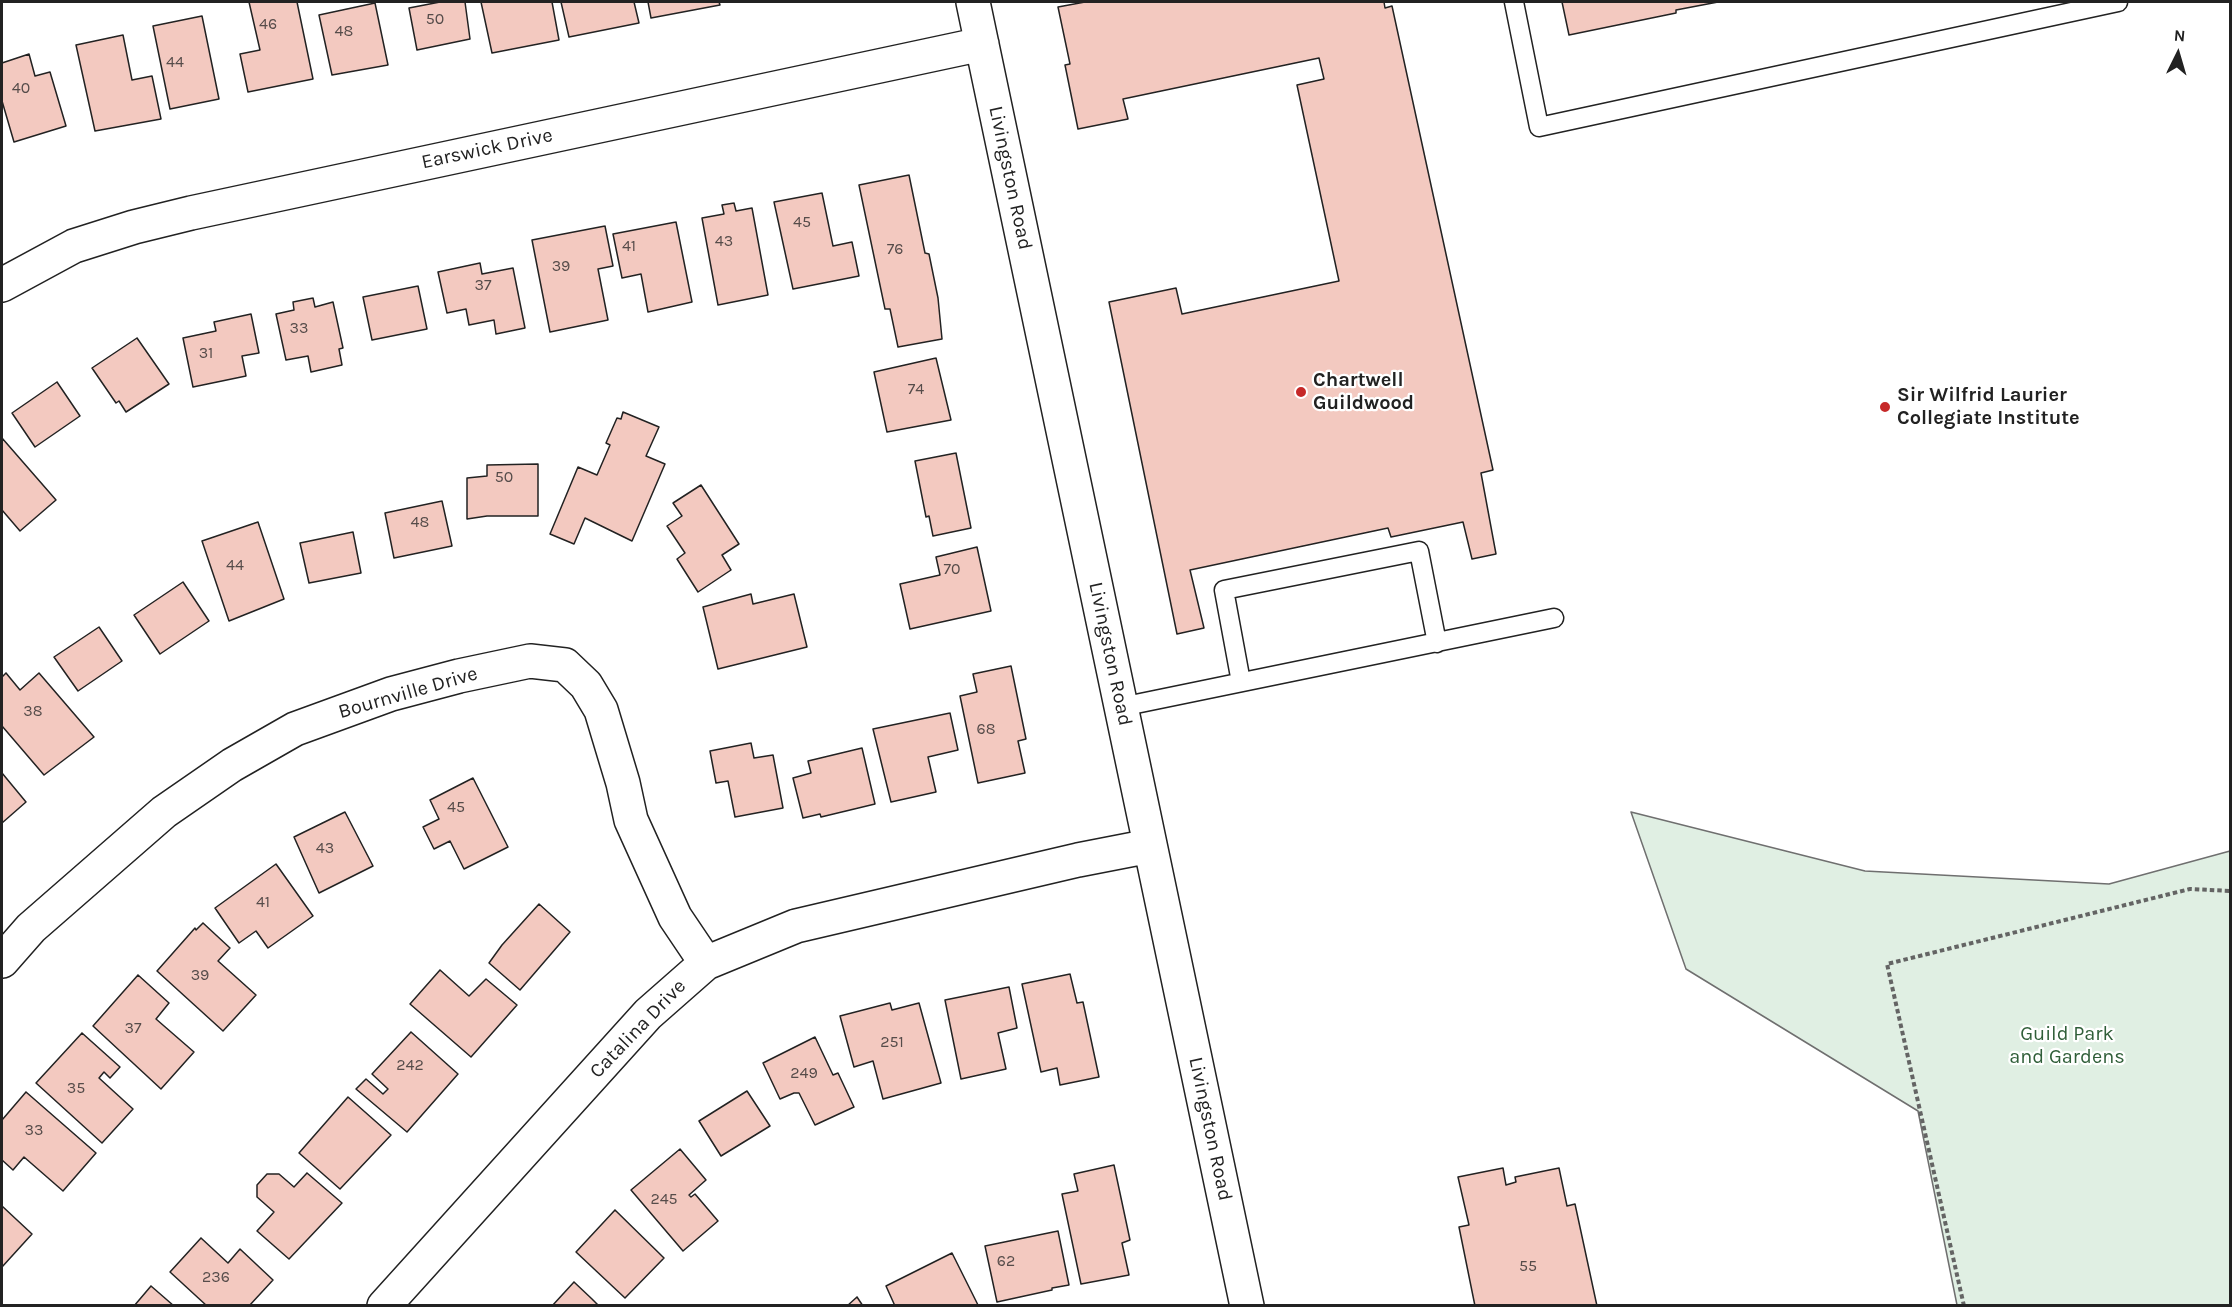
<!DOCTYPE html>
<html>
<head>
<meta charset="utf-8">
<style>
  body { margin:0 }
  #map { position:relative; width:2232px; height:1307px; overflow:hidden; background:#fff; font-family:Karla,sans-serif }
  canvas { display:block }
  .frame { position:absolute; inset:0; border:3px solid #222; pointer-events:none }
  .north { position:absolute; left:2148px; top:24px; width:60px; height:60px; -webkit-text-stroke:4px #fff; paint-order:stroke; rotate:5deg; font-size:16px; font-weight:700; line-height:24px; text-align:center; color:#222 }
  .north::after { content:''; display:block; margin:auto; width:21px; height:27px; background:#222; clip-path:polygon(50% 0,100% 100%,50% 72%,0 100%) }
</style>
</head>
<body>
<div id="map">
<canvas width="2232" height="1307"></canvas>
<div class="frame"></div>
<div class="north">N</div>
</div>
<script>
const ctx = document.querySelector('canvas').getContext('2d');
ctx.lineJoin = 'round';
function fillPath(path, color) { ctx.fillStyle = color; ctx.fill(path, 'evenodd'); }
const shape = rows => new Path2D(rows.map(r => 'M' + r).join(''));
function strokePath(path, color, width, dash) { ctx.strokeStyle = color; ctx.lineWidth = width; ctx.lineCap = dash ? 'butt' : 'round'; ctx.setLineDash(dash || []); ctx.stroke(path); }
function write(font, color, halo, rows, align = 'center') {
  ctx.font = font + ' Karla,sans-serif'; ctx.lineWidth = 4.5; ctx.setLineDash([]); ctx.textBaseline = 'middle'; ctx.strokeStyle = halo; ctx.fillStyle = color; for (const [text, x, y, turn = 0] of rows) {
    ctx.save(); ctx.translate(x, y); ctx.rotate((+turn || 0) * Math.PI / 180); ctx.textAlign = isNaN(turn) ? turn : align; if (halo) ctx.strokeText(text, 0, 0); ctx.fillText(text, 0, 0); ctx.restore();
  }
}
const green = shape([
  [1631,812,1865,871,2109,884,2230,851,2230,1305,1957,1305,1918,1111,1686,969,1631,812]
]);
fillPath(green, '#e0efe3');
strokePath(green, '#6f6f6f', 1.5);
const building = shape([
  [249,2,297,2,313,79,248,92,240,54,260,50,249,2],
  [440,2,465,2,470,39,417,50,409,8,440,2],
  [481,2,552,2,559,40,492,53,481,2],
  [561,2,634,2,639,23,569,37,561,2],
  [648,2,719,2,720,5,651,18,648,2],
  [1085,2,1384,2,1385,8,1392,6,1493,470,1481,473,1496,554,1472,559,1463,522,1391,537,1388,528,1190,570,1204,628,1177,634,1109,302,1176,288,1182,314,1339,281,1297,85,1324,79,1319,58,1123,99,1128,119,1078,129,1065,65,1070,64,1058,7,1085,2],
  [1562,2,1718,2,1676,10,1676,13,1569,35,1562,2],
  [375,3,388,65,332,75,319,15,375,3],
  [202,16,219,99,170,109,153,26,202,16],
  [123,35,132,80,152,76,161,119,95,131,76,45,123,35],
  [29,54,35,76,50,72,66,126,14,142,2,101,2,63,29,54],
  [909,175,925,253,929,254,938,298,942,339,898,347,890,309,885,309,859,185,909,175],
  [822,193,833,246,852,242,859,276,793,289,774,202,822,193],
  [734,203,736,211,752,208,768,295,718,305,702,218,724,214,722,205,734,203],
  [676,222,692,302,648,312,641,274,622,278,613,234,676,222],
  [605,226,613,266,598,269,608,320,550,332,532,240,605,226],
  [480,263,482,274,513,268,525,328,496,334,494,320,469,325,466,309,447,313,438,272,480,263],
  [418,286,427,329,372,340,363,297,418,286],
  [313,298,315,307,333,302,343,348,339,349,342,365,311,372,308,356,286,360,276,314,294,310,293,302,313,298],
  [251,314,259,353,242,356,246,376,193,387,183,338,216,331,214,322,251,314],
  [137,338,169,384,126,412,119,401,116,403,92,368,137,338],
  [936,358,951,420,887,432,874,372,936,358],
  [57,382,80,416,35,447,12,413,57,382],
  [623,412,659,427,646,456,665,464,632,541,585,518,574,544,550,534,578,467,597,475,610,445,606,443,617,418,621,419,623,412],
  [2,438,56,500,20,531,2,510,2,438],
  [956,453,971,528,933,536,929,516,926,517,915,461,956,453],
  [538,464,538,516,487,516,467,519,467,478,487,476,487,465,538,464],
  [701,485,739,544,722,555,731,570,698,592,677,559,685,553,667,526,682,516,673,503,701,485],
  [442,501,452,546,394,558,385,513,442,501],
  [258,522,284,599,229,621,202,541,258,522],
  [353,532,361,573,309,583,300,543,353,532],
  [977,547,991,611,910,629,900,584,940,575,936,557,977,547],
  [183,582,209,621,160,654,134,615,183,582],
  [751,594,753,604,794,594,807,647,718,669,703,607,751,594],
  [99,627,122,661,78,691,54,657,99,627],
  [1011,666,1026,739,1018,741,1025,773,978,783,960,696,977,692,973,674,1011,666],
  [6,673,20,690,39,673,94,737,44,775,2,726,2,677,6,673],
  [950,713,958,750,928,757,936,792,891,802,873,729,950,713],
  [751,743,754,758,773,755,783,808,735,817,728,781,716,783,710,751,751,743],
  [862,748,875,804,821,817,820,814,803,818,793,778,811,773,808,761,862,748],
  [2,773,26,802,2,823,2,773],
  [473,778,508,847,464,869,450,841,434,849,423,827,439,819,430,800,473,778],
  [345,812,373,866,319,893,294,837,345,812],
  [276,864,313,916,268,948,256,931,239,943,215,908,276,864],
  [539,904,570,932,520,990,489,963,502,945,539,904],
  [203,923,230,948,218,961,256,995,223,1031,157,971,195,928,196,930,203,923],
  [440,970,469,996,486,979,517,1005,471,1057,410,1004,440,970],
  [1070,974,1077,1003,1083,1002,1099,1077,1060,1085,1057,1068,1041,1072,1022,984,1070,974],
  [138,975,169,1003,156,1019,194,1052,161,1089,93,1026,138,975],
  [1009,987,1017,1028,998,1033,1006,1069,961,1079,945,1000,1009,987],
  [890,1003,892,1010,919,1003,941,1083,883,1099,873,1061,854,1067,840,1016,890,1003],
  [411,1032,458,1074,407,1132,356,1089,366,1079,383,1094,388,1089,372,1074,411,1032],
  [82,1033,120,1067,110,1078,104,1072,99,1078,133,1109,102,1143,36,1083,82,1033],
  [815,1037,833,1075,838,1073,854,1107,815,1125,799,1093,794,1093,780,1099,763,1063,815,1037],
  [747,1091,770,1126,721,1156,699,1121,747,1091],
  [26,1092,96,1153,63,1191,24,1157,13,1170,2,1160,2,1120,26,1092],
  [348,1097,391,1135,340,1189,299,1153,348,1097],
  [680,1149,706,1180,689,1195,691,1197,695,1194,718,1221,683,1251,631,1190,680,1149],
  [1114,1165,1130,1240,1122,1243,1129,1275,1081,1284,1062,1194,1078,1191,1074,1174,1114,1165],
  [1503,1168,1506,1185,1516,1182,1515,1177,1559,1168,1567,1206,1575,1204,1597,1306,1475,1306,1459,1227,1469,1225,1458,1177,1503,1168],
  [307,1173,342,1203,289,1259,257,1231,274,1212,257,1197,257,1185,267,1174,279,1174,294,1187,307,1173],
  [2,1206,32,1234,2,1267,2,1206],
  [615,1210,664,1258,625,1298,576,1252,615,1210],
  [1058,1231,1069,1285,1052,1288,1052,1290,997,1302,985,1246,1058,1231],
  [201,1238,228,1263,240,1249,273,1280,249,1306,207,1306,170,1272,201,1238],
  [952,1253,978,1305,895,1306,886,1286,952,1253],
  [574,1282,592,1299,599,1306,552,1306,574,1282],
  [151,1286,174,1306,134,1306,151,1286],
  [857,1297,863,1306,847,1306,857,1297]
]);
fillPath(building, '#f3c9c0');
strokePath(building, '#222', 1.5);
const lane = shape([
  [1514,2,1539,127,2118,2],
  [1241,682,1224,590,1419,551,1437,643],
  [1121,707,1554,618]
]);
const street = shape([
  [973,2,1247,1306],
  [2,285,74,246,134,227,191,213,982,44],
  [2,961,31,928,164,812,232,765,295,729,391,694,459,676,530,661,565,665,586,685,601,710,623,783,631,820,675,917,706,963],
  [384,1306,648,1014,706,963,796,926,1078,860,1150,846]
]);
strokePath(lane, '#222', 21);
strokePath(street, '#222', 36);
strokePath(shape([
  [1964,1306,1887,964,2190,889,2230,891]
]), '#646464', 4, [4.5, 3]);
strokePath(lane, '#fff', 18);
strokePath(street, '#fff', 33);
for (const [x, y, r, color] of [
  [1301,392,6,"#c62828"],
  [1885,407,6,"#c62828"]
]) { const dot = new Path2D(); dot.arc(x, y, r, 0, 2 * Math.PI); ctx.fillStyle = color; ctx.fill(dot); strokePath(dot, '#fff', 2); }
write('16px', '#564c4a', null, [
  ["50",435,19],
  ["46",268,24],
  ["48",344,31],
  ["44",175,62],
  ["40",21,88],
  ["45",802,222],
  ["43",724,241],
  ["41",629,246],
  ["76",895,249],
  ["39",561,266],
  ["37",483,285],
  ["33",299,328],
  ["31",206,353],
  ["74",916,389],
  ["50",504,477],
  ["48",420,522],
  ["44",235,565],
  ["70",952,569],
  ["38",33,711],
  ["68",986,729],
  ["45",456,807],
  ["43",325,848],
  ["41",263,902],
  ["39",200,975],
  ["37",133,1028],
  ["251",892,1042],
  ["242",410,1065],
  ["249",804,1073],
  ["35",76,1088],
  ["33",34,1130],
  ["245",664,1199],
  ["62",1006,1261],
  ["55",1528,1266],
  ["236",216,1277]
]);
write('20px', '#222', '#fff', [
  ["Earswick Drive",487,149,-12],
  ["Livingston Road",1010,178,78],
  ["Livingston Road",1110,654,78],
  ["Bournville Drive",408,693,-16],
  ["Catalina Drive",638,1029,-46],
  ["Livingston Road",1210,1129,78]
]);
write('bold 20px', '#222', '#fff', [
  ["Chartwell",1313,380],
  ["Guildwood",1313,403],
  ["Sir Wilfrid Laurier",1897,395],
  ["Collegiate Institute",1897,418]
], 'left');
write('20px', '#2f5e38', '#fff', [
  ["Guild Park",2067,1034],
  ["and Gardens",2067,1057]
]);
</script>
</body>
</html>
